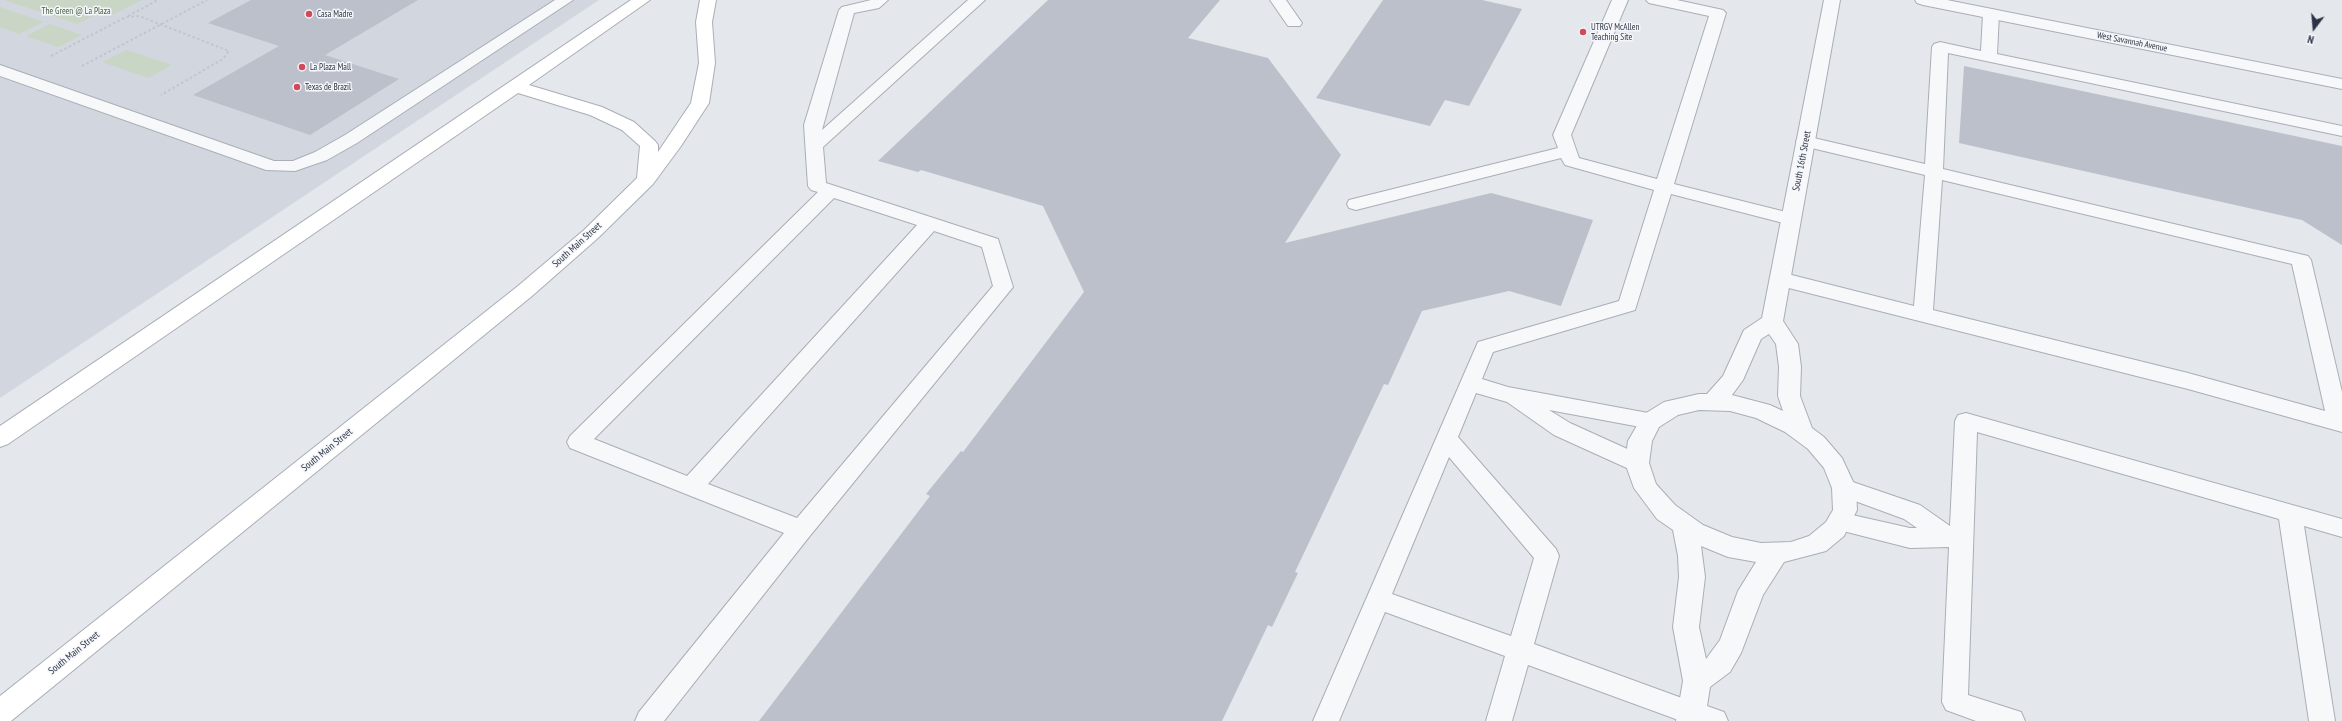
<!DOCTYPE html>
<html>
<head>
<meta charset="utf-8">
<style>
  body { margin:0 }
  #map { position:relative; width:2342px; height:721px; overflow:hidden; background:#e4e7ec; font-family:"PT Sans Narrow",sans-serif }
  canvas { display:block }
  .north { position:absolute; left:2294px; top:8px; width:40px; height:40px; -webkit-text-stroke:3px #f4f6f9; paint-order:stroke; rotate:196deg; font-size:11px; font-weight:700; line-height:16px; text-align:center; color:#2b3445 }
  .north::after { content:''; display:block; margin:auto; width:14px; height:18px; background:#2b3445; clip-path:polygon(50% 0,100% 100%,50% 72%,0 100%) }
</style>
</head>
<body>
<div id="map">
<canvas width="2342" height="721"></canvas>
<div class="north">N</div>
</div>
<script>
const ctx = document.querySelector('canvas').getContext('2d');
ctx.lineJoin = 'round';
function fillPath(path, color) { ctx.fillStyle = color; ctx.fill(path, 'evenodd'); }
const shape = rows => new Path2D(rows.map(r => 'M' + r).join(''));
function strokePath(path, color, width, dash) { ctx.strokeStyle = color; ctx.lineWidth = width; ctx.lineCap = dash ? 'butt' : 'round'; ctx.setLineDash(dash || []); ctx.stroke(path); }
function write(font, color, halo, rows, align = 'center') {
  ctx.font = font + ' "PT Sans Narrow",sans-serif'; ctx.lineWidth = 3; ctx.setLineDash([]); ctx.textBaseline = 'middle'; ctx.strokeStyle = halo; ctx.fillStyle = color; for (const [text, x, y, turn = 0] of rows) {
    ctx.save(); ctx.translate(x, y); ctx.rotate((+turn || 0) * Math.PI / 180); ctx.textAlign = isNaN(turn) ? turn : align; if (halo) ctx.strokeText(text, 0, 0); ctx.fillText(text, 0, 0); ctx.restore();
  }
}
fillPath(shape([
  [0,0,599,0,0,398]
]), '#d2d6de');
fillPath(shape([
  [4,0,142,0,108,17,97,14,77,24],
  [0,7,44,22,19,34,0,27],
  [50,24,82,35,58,47,26,36],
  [127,50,172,65,148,78,103,62]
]), '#c9d6c5');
fillPath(shape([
  [251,0,418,0,325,55,399,79,310,135,193,95,279,46,208,23],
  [1048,0,1220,0,1188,38,1268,58,1341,155,1285,243,1491,193,1593,220,1561,306,1509,291,1422,311,1388,385,1384,384,1295,572,1298,573,1272,627,1268,625,1222,721,759,721,930,496,926,494,961,451,963,452,1084,292,1043,206,921,170,918,172,878,161],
  [1383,0,1482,0,1522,9,1469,106,1445,100,1430,126,1316,98],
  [1964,66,2342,146,2342,245,2302,220,1959,143]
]), '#bbc0ca');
const lane = shape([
  [555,0,573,0,357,143,327,160,295,171,266,170,0,76,0,65,274,161,293,161,315,152,345,135,555,0],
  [871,0,888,0,879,8,854,13,822,130,968,0,985,0,823,147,826,183,998,239,1013,287,809,537,664,721,635,721,639,712,784,533,570,448,567,442,570,436,818,192,811,190,808,186,804,125,839,10,842,7,871,0],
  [834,198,917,225,687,476,594,439,834,198],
  [934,231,982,247,993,286,797,518,708,484,934,231],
  [1270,0,1286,0,1302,23,1300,26,1288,26,1270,0],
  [1612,0,1628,0,1571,135,1579,158,1657,179,1709,16,1649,3,1646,0,1677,0,1723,10,1726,13,1674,184,1798,215,1800,219,1798,223,1791,225,1671,194,1635,310,1493,352,1482,379,1508,387,1659,415,1662,421,1659,427,1651,429,1549,410,1570,423,1645,457,1648,463,1645,469,1637,472,1629,469,1554,435,1507,402,1476,393,1458,437,1556,549,1559,556,1534,644,1701,705,1705,713,1702,721,1681,721,1528,665,1512,721,1486,721,1505,656,1385,612,1339,721,1313,721,1478,342,1619,301,1654,190,1565,165,1561,158,1356,210,1349,208,1347,204,1349,200,1558,148,1553,135,1612,0],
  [1449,457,1534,558,1511,636,1392,594,1449,457],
  [1991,9,1996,11,1999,14,1997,54,2342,126,2342,136,1948,53,1943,169,2308,256,2311,260,2342,392,2342,432,2188,389,1773,284,1770,279,1773,274,1780,272,1914,306,1925,175,1799,145,1796,141,1799,137,1805,136,1925,164,1932,47,1934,44,1940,42,1981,51,1983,14,1986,11,1991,9],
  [1942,180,2292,264,2325,411,2188,373,1933,310,1942,180],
  [1966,413,2342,519,2342,537,2304,526,2335,721,2309,721,2279,519,1977,432,1968,695,2021,712,2025,721,1976,721,1946,710,1942,702,1949,547,1910,548,1839,530,1831,528,1827,521,1831,514,1839,512,1910,528,1917,528,1904,519,1836,494,1832,488,1836,482,1844,479,1920,505,1950,526,1955,421,1958,415,1966,413]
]);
const street = shape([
  [1824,0,1840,0,1783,321,1798,344,1801,367,1800,396,1812,428,1824,437,1842,458,1856,488,1857,510,1844,536,1826,551,1784,562,1763,595,1741,653,1730,672,1710,687,1707,706,1724,712,1728,721,1676,721,1683,681,1673,627,1679,577,1678,556,1673,530,1657,519,1634,488,1625,463,1628,441,1643,415,1664,402,1699,394,1707,394,1723,376,1744,330,1762,318,1824,0],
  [1769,334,1776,344,1779,367,1778,396,1783,411,1770,405,1732,395,1743,380,1761,339,1769,334],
  [1699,410,1730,411,1756,418,1785,432,1808,449,1824,468,1832,488,1833,510,1826,522,1809,536,1791,542,1761,543,1732,537,1703,525,1675,505,1656,484,1649,463,1652,441,1659,427,1678,415,1699,410],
  [1701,546,1728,557,1756,562,1738,591,1720,640,1706,659,1699,627,1705,577,1701,546],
  [1915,0,1947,0,2342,79,2342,89,1923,5,1917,3,1915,0]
]);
const secondary = shape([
  [631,0,650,0,529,85,602,107,634,122,655,141,658,145,658,152,691,103,699,63,696,22,700,0,716,0,712,22,715,63,709,103,681,146,653,184,598,238,532,296,11,721,0,721,0,696,518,286,584,230,637,178,640,146,622,130,590,115,518,93,8,444,0,447,0,426,631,0]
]);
strokePath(lane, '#a9aeb7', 2);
strokePath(street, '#a9aeb7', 2);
strokePath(secondary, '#a9aeb7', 2);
strokePath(shape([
  [128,16,158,0],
  [51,56,126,17,139,16,229,51,223,59,161,95],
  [82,66,207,0]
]), '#c2c5cb', 2, [2.5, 2.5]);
fillPath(lane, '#f7f8fa');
fillPath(street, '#f7f8fa');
fillPath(secondary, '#fff');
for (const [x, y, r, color] of [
  [309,14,4,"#d1495b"],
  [1583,32,4,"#d1495b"],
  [302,67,4,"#d1495b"],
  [297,87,4,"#d1495b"]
]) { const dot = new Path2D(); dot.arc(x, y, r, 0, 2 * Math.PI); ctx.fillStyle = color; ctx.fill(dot); strokePath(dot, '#f4f6f9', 1.5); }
write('9px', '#3f6138', '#f4f6f9', [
  ["The Green @ La Plaza",76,11]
]);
write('9px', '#2b3445', '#f4f6f9', [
  ["Casa Madre",317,14],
  ["UTRGV McAllen",1591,27],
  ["Teaching Site",1591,37],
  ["La Plaza Mall",310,67],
  ["Texas de Brazil",305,87]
], 'left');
write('9px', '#2b3445', '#f4f6f9', [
  ["West Savannah Avenue",2132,42,11]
]);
write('10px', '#2b3445', '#f4f6f9', [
  ["South 16th Street",1802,161,-79],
  ["South Main Street",577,245,-42],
  ["South Main Street",327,450,-39],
  ["South Main Street",74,653,-39]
]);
</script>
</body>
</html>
